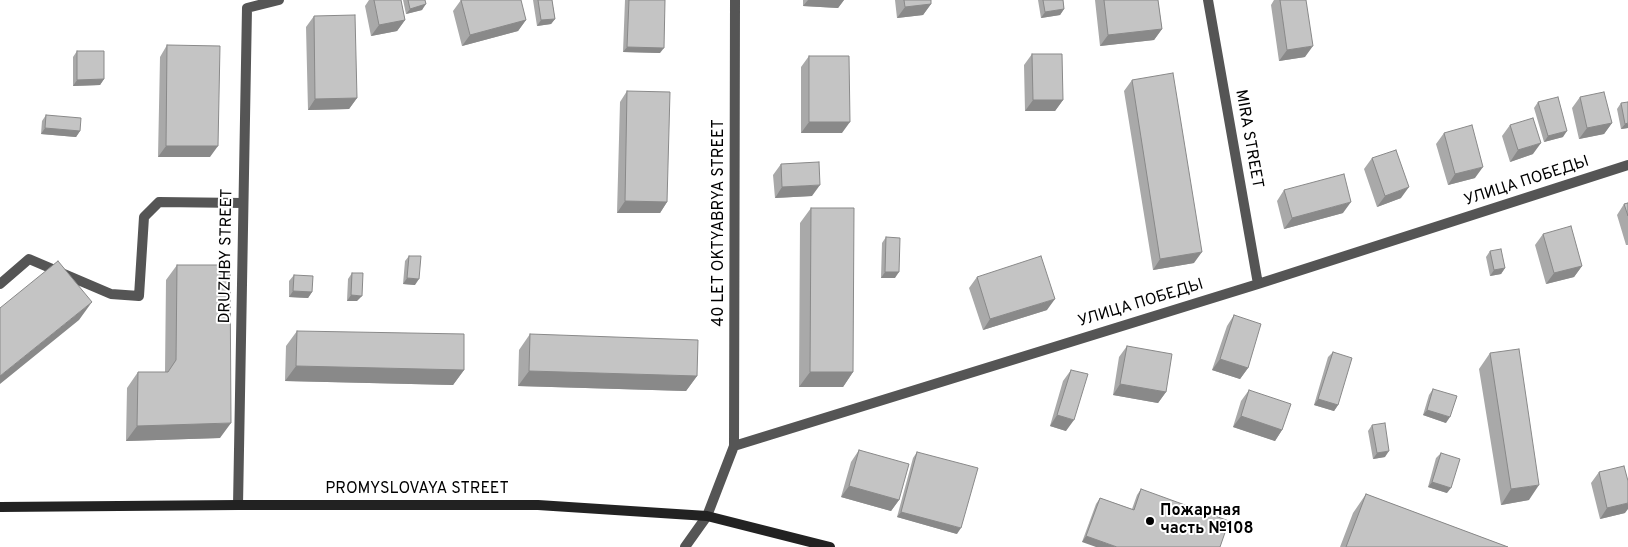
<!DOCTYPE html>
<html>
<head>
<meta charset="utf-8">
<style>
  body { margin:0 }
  canvas { display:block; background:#fff }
</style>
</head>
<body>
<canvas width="1628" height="547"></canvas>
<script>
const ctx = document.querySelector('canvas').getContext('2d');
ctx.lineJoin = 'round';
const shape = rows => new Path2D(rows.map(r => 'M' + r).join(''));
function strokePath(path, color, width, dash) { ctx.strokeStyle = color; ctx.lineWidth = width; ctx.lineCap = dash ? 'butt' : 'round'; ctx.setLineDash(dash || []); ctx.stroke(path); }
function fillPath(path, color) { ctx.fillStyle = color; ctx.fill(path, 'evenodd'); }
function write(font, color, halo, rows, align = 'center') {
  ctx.font = font + ' Overpass,sans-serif'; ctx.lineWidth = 4; ctx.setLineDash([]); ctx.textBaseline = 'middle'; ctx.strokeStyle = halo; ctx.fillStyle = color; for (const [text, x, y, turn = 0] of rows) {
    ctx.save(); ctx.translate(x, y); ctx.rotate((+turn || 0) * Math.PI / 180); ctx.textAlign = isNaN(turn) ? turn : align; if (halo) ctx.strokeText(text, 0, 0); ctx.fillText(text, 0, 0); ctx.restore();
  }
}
strokePath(shape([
  [0,284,29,259,111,294,139,296,144,217,159,202,243,203]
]), '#555', 10);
strokePath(shape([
  [1208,0,1258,284],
  [734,446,735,0],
  [238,505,247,8,279,0],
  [685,547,707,516,734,446,1258,284,1628,165]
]), '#555', 10);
strokePath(shape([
  [0,507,238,505,538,505,707,516,830,547]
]), '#222', 10);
fillPath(shape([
  [369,0,401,0,405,20,397,31,371,36,365,6],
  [403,0,425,0,422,10,406,14],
  [461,0,526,20,518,31,462,46,453,11],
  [533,0,552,0,555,19,551,24,537,26],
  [625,0,665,0,660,53,623,52],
  [803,0,844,0,838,8,803,6],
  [895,0,931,0,931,4,923,15,897,18],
  [1038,0,1063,0,1064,9,1060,15,1041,18],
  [1095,0,1158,0,1162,29,1154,40,1100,46],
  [1274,0,1306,0,1305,57,1279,61,1271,5],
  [314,16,357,98,349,109,308,110,306,27],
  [167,45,210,157,158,157,160,57],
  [77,51,104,79,100,85,73,86,73,57],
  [1032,54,1063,100,1055,111,1025,111,1024,65],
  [809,56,842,133,801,133,801,67],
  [1132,80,1194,263,1153,270,1124,91],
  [627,91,667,202,660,213,617,213,620,102],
  [1580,97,1612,123,1604,134,1579,139,1572,108],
  [1538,102,1563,137,1544,142,1534,108],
  [1621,103,1628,128,1621,129,1617,109],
  [46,115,80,131,76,137,41,134,42,121],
  [1510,125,1533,154,1510,162,1502,136],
  [1444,133,1475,178,1448,185,1436,144],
  [1372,158,1401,198,1377,207,1364,169],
  [781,164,812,196,775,198,773,175],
  [1284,190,1343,213,1284,229,1277,201],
  [1628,203,1628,245,1626,245,1617,215,1624,204],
  [811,208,853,372,843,387,799,387,800,223],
  [1543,234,1582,266,1574,277,1546,284,1535,245],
  [886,237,895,278,881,278,882,243],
  [1490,251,1505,268,1501,274,1490,276,1486,257],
  [409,256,415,285,403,284,405,261],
  [177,265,220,438,126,441,127,388,138,372,165,372,166,280],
  [352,273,357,301,347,301,348,279],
  [294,275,312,292,308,298,289,297,289,281],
  [977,277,1047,310,983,330,969,288],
  [1234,315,1248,368,1240,379,1212,370,1227,326],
  [297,331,464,370,453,385,285,381,286,346],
  [530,334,697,376,686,391,518,386,519,350],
  [1127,346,1166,392,1158,403,1113,395,1119,357],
  [1333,352,1338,405,1334,411,1314,405,1328,357],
  [1490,353,1529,500,1501,505,1479,369],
  [1071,370,1066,431,1050,426,1063,381],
  [1433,389,1446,423,1423,415,1429,395],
  [1249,390,1282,430,1275,441,1233,427,1241,401],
  [1372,425,1385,457,1373,459,1368,431],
  [859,450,899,500,891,511,841,497,851,462],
  [917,452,957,534,897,517,913,458],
  [1441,453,1447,493,1428,487,1436,458],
  [1599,472,1625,513,1600,519,1591,483],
  [1141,489,1220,547,1082,542,1096,504,1100,498,1132,509,1137,495],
  [1366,494,1508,547,1340,547,1353,513]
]), '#a9a9a9');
fillPath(shape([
  [808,0,844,0,838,8,803,6],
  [426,4,422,10,406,14,410,9],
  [931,4,923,15,897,18,905,7],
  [1064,9,1060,15,1041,18,1045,12],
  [555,19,551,24,537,26,541,20],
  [405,20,397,31,371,36,379,25],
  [526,20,518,31,462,46,470,35],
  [1162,29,1154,40,1100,46,1108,35],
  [1313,46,1305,57,1279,61,1287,50],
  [627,47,664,48,660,53,623,52],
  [104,79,100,85,73,86,77,80],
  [357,98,349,109,308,110,315,99],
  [1033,100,1063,100,1055,111,1025,111],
  [809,122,850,122,842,133,801,133],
  [1612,123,1604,134,1579,139,1587,128],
  [1628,123,1628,128,1621,129,1625,124],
  [45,128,80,131,76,137,41,134],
  [1567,131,1563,137,1544,142,1548,136],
  [1541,143,1533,154,1510,162,1518,150],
  [166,146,218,146,210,157,158,157],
  [1483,167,1475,178,1448,185,1455,174],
  [820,185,812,196,775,198,782,187],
  [1409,187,1401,198,1377,207,1385,196],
  [625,201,667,202,660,213,617,213],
  [1351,202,1343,213,1284,229,1292,218],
  [1202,252,1194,263,1153,270,1160,259],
  [1582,266,1574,277,1546,284,1554,273],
  [1505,268,1501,274,1490,276,1494,270],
  [885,272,899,272,895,278,881,278],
  [407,278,419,279,415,285,403,284],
  [293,291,312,292,308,298,289,297],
  [351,295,362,296,357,301,347,301],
  [1055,299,1047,310,983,330,990,319],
  [92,302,79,320,0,384,0,376],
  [1220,359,1248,368,1240,379,1212,370],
  [296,366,464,370,453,385,285,381],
  [529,371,697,376,686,391,518,386],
  [810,372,853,372,843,387,799,387],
  [1120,384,1166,392,1158,403,1113,395],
  [1318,399,1338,405,1334,411,1314,405],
  [1427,410,1450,417,1446,423,1423,415],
  [1057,415,1074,420,1066,431,1050,426],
  [1241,416,1282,430,1275,441,1233,427],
  [231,423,220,438,126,441,137,426],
  [1389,451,1385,457,1373,459,1377,453],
  [1432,482,1451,488,1447,493,1428,487],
  [1539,485,1529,500,1501,505,1511,489],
  [849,486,899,500,891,511,841,497],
  [1628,503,1628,509,1625,513,1600,519,1607,508],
  [901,512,961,528,957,534,897,517],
  [1086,536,1117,547,1096,547,1082,542]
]), '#898989');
const building = shape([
  [374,0,401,0,405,20,379,25,374,0],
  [408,0,425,0,426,4,410,9,408,0],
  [461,0,521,0,526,20,470,35,461,0],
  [538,0,552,0,555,19,541,20,538,0],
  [629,0,665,0,664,48,627,47,629,0],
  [904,0,931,0,931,4,905,7,904,0],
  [1043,0,1063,0,1064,9,1045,12,1043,0],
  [1104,0,1158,0,1162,29,1108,35,1104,0],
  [1280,0,1306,0,1313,46,1287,50,1280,0],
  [355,15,357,98,315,99,314,16,355,15],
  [167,45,220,46,218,146,166,146,167,45],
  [77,51,104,51,104,79,77,80,77,51],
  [1032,54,1062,54,1063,100,1033,100,1032,54],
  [809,56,849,56,850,122,809,122,809,56],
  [1173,73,1202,252,1160,259,1132,80,1173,73],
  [627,91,670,92,667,202,625,201,627,91],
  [1604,92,1612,123,1587,128,1580,97,1604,92],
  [1558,97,1567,131,1548,136,1538,102,1558,97],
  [1628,102,1628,123,1625,124,1621,103,1628,102],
  [46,115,81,118,80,131,45,128,46,115],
  [1533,118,1541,143,1518,150,1510,125,1533,118],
  [1472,125,1483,167,1455,174,1444,133,1472,125],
  [1396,150,1409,187,1385,196,1372,158,1396,150],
  [819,162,820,185,782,187,781,164,819,162],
  [1344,174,1351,202,1292,218,1284,190,1344,174],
  [1628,203,1628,216,1624,204,1628,203],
  [811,208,854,208,853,372,810,372,811,208],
  [1571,226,1582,266,1554,273,1543,234,1571,226],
  [886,237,900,238,899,272,885,272,886,237],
  [1501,249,1505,268,1494,270,1490,251,1501,249],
  [409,256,421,256,419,279,407,278,409,256],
  [1041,256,1055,299,990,319,977,277,1041,256],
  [58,261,92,302,0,376,0,308,58,261],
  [177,265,230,265,231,423,137,426,138,372,168,372,176,360,177,265],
  [352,273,363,273,362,296,351,295,352,273],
  [294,275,313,276,312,292,293,291,294,275],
  [1234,315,1261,324,1248,368,1220,359,1234,315],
  [297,331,464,334,464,370,296,366,297,331],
  [530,334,698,340,697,376,529,371,530,334],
  [1127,346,1172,354,1166,392,1120,384,1127,346],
  [1519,349,1539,485,1511,489,1490,353,1519,349],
  [1333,352,1352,358,1338,405,1318,399,1333,352],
  [1071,370,1088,374,1074,420,1057,415,1071,370],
  [1433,389,1457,396,1450,417,1427,410,1433,389],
  [1249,390,1291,404,1282,430,1241,416,1249,390],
  [1385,423,1389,451,1377,453,1372,425,1385,423],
  [859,450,909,464,899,500,849,486,859,450],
  [917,452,978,468,961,528,901,512,917,452],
  [1441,453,1460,459,1451,488,1432,482,1441,453],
  [1624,466,1628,481,1628,503,1607,508,1599,472,1624,466],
  [1141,489,1229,521,1220,547,1117,547,1086,536,1100,498,1134,510,1141,489],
  [1366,494,1508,547,1346,547,1366,494]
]);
fillPath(building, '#c4c4c4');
strokePath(building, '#898989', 1);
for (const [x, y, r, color] of [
  [1150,521,5,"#000"]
]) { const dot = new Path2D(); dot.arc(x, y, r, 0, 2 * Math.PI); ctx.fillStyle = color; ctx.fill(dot); strokePath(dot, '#fff', 2); }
write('16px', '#000', '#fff', [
  ["MIRA STREET",1248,139,80],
  ["УЛИЦА ПОБЕДЫ",1527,182,-18],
  ["40 LET OKTYABRYA STREET",720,223,-90],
  ["DRUZHBY STREET",227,256,-89],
  ["УЛИЦА ПОБЕДЫ",1141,304,-17],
  ["PROMYSLOVAYA STREET",417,490]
]);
write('bold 16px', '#000', '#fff', [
  ["Пожарная",1160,512],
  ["часть №108",1160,530]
], 'left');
</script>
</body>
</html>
